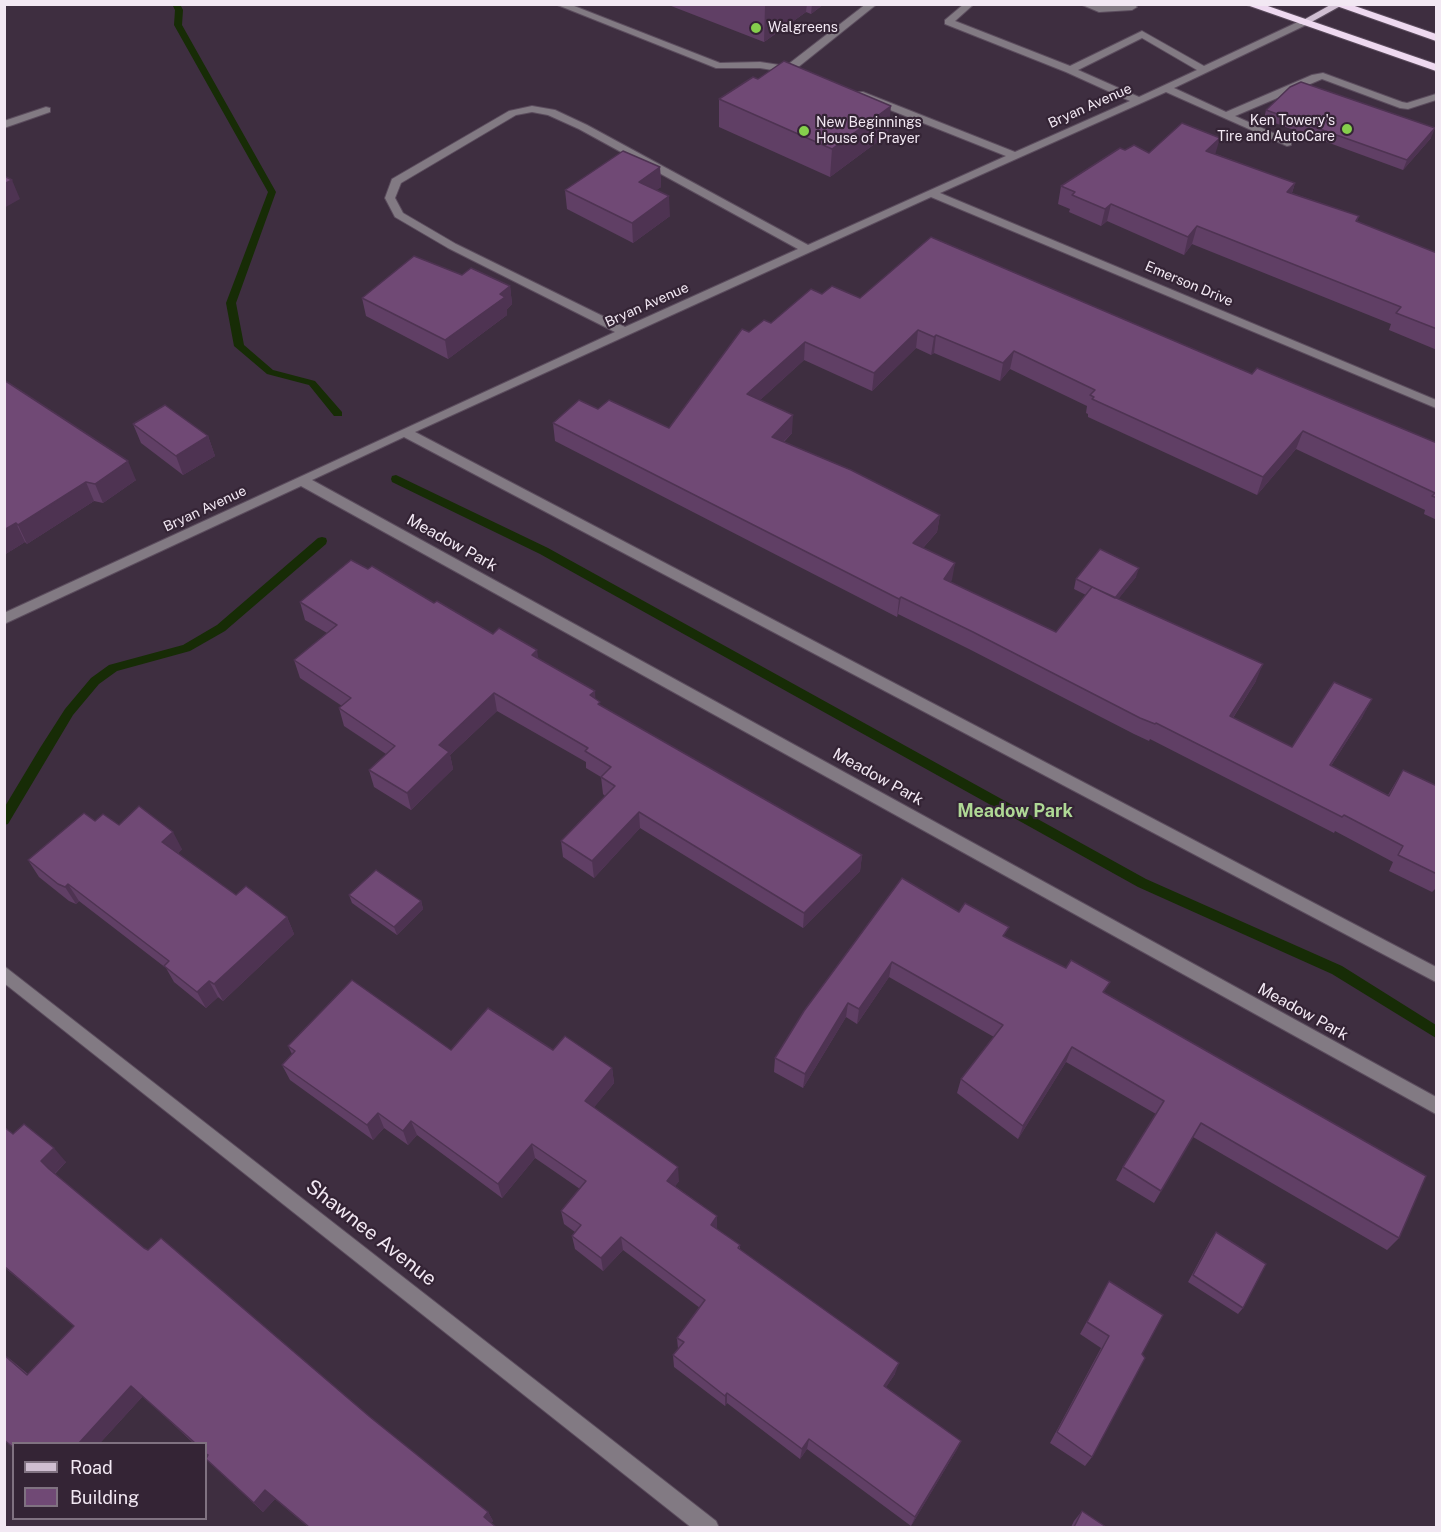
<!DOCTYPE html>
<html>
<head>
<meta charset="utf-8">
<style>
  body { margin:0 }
  #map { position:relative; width:1441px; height:1532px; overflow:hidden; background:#3e2e40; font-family:"Public Sans",sans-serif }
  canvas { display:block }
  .frame { position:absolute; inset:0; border:6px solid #f2e8f3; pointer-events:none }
  .legend { position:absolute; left:12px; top:1442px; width:195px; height:78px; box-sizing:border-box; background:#342435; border:2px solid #807281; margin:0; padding:8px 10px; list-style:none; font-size:18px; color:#f2e8f3 }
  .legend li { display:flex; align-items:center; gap:12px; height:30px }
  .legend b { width:30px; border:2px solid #807281 }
</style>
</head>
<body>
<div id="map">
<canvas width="1441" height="1532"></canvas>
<div class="frame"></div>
<ul class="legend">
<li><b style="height:8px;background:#cfbed1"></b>Road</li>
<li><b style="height:16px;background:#704975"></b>Building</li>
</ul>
</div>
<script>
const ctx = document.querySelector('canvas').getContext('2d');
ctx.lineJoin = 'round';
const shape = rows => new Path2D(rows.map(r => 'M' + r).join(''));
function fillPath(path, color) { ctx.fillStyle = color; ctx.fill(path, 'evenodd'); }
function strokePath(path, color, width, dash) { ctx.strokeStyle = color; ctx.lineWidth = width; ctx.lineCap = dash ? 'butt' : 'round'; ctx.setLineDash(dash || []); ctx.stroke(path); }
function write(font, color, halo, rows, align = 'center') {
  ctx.font = font + ' "Public Sans",sans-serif'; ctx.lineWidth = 4.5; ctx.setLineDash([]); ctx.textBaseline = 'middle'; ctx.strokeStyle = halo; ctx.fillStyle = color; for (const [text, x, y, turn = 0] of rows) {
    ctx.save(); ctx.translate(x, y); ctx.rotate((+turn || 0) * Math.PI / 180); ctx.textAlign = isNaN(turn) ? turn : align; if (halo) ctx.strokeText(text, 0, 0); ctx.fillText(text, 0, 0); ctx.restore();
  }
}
fillPath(shape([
  [172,4,180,4,183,10,182,25,276,192,236,303,244,345,273,370,315,381,342,412,342,416,334,416,309,385,267,374,234,346,226,303,268,192,174,25,175,10,172,4],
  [396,475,548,548,1146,879,1342,966,1436,1025,1436,1038,1332,974,1138,887,540,554,392,482,391,479,392,476,396,475],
  [322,537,326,538,327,541,326,544,225,631,190,651,117,671,99,684,73,715,8,824,4,825,4,808,40,748,65,709,91,678,109,665,183,645,217,625,318,538,322,537]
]), '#172c06');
const minor = shape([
  [555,4,569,4,720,63,760,62,786,66,866,4,877,4,797,68,802,71,797,74,760,68,716,68,555,4],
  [964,4,974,4,955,21,1070,66,1142,31,1204,66,1300,21,1306,21,1306,25,1174,88,1226,112,1312,75,1323,73,1402,102,1407,103,1436,94,1436,100,1408,109,1400,108,1322,79,1235,116,1291,141,1291,145,1287,146,1166,92,940,193,1436,400,1436,408,931,197,415,432,1436,967,1436,982,404,437,312,480,1436,1097,1436,1114,301,486,4,624,4,613,615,332,448,248,395,217,385,198,392,179,509,111,532,106,555,110,587,125,808,245,1006,156,855,96,855,92,863,92,1015,152,1130,101,1066,72,945,24,945,20,964,4],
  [1142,38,1197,70,1139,97,1078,70,1142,38],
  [532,112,548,115,579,129,798,249,625,327,456,244,403,213,395,198,401,183,516,115,532,112],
  [1080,4,1133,4,1137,7,1132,10,1099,12,1080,4],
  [46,107,50,108,50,112,4,128,4,121,46,107],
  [4,966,716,1521,719,1528,692,1528,4,983,4,966]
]);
const major = shape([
  [1332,4,1344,4,1306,25,1298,23,1332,4]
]);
const highway = shape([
  [1244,4,1262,4,1436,64,1436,71,1244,4],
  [1331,4,1349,4,1436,34,1436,41,1331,4]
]);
strokePath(minor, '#5b4c5d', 2);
strokePath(major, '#5b4c5d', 2);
strokePath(highway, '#5b4c5d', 2);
fillPath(minor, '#827a83');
fillPath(major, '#cfbed1');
fillPath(highway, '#eed9f0');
fillPath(shape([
  [666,4,824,4,811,14,806,12,764,42],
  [719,99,888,134,830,177,719,127],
  [1266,110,1431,138,1403,170,1264,119],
  [1125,150,1149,153,1216,154,1295,183,1292,193,1359,216,1357,221,1437,253,1437,350,1389,330,1391,324,1192,244,1184,255,1107,221,1101,226,1069,212,1070,209,1058,204,1061,186],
  [660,167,661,187,656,190,670,216,633,243,567,209,565,190],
  [462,275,510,286,512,304,507,309,507,315,448,359,366,316,362,298],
  [822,294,860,298,1252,374,1437,443,1437,520,1424,514,1425,510,1296,449,1257,495,1088,417,1088,414,1086,413,1087,406,1010,369,1000,381,934,353,931,355,916,348,872,391,804,360,760,400,792,433,784,442,940,515,937,532,923,548,955,563,950,582,1056,632,1086,595,1074,589,1076,579,1136,577,1118,599,1256,681,1233,718,1292,747,1363,716,1331,766,1388,795,1403,770,1437,786,1437,887,1432,892,1389,871,1393,862,1335,831,1334,833,1150,739,1149,741,1134,734,969,649,898,614,897,617,555,441,553,423,598,409,669,428,749,332,771,323],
  [4,380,136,480,103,503,94,501,27,544,25,542,4,555],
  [133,424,208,436,215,456,183,475,141,443],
  [368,569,493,634,595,691,595,699,601,706,862,855,860,871,803,928,640,828,594,878,563,857,561,841,605,796,603,794,601,777,586,768,586,762,497,711,450,755,453,769,411,810,374,787,369,770,386,754,344,726,339,708,342,706,300,678,294,660,327,633,305,620,300,602],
  [95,821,119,825,182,849,178,853,236,895,287,917,294,934,223,1001,218,997,206,1008,174,982,166,968,79,901,76,904,69,901,39,877,28,860],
  [349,895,421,901,423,909,397,935,352,903],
  [959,912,1006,937,1105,994,1399,1238,1387,1250,1193,1137,1154,1203,1116,1180,1123,1167,1156,1114,1066,1062,1018,1139,957,1093,961,1079,994,1037,889,977,857,1024,846,1017,803,1088,774,1072,775,1058,804,1011],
  [288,1046,451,1050,553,1050,612,1068,614,1083,594,1107,679,1181,675,1186,717,1216,717,1229,740,1245,740,1249,895,1374,886,1387,961,1441,956,1451,911,1526,807,1449,800,1459,727,1403,725,1406,674,1367,673,1355,678,1349,677,1338,700,1308,623,1250,603,1271,575,1249,572,1236,575,1232,564,1224,561,1211,580,1189,535,1158,502,1198,417,1135,408,1145,384,1128,373,1140,290,1080,282,1065,292,1054],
  [4,1127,13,1134,66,1162,55,1174,144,1248,370,1417,488,1512,493,1521,491,1523,496,1527,308,1527,275,1499,263,1512,206,1459,207,1456,143,1396,100,1443,4,1354,28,1374,74,1326,4,1267],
  [1216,1232,1243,1308,1238,1314,1188,1282,1211,1239],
  [1109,1281,1142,1354,1092,1457,1085,1466,1050,1443,1101,1348,1080,1334],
  [1082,1511,1106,1527,1071,1527,1074,1521]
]), '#603f65');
fillPath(shape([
  [768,4,807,4,806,12,764,42,765,6],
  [812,4,824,4,811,14],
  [891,106,888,134,830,177,832,149],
  [1435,128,1431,138,1403,170,1407,160],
  [1220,138,1215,155,1206,151],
  [660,167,661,187,640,201,639,182],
  [12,180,20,199,4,208,4,184],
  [1295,183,1289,201,1287,192],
  [669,196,670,216,633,243,632,223],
  [1111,204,1107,221,1101,226,1105,209],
  [1197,226,1192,244,1184,255,1188,237],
  [510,286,512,304,507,309,507,315,448,359,445,340],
  [918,330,916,348,872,391,874,373],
  [936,335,934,353,931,355,934,337],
  [805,342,804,360,747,412,747,394],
  [1014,351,1010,369,1000,381,1003,363],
  [793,415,792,433,771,454,772,437],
  [1303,431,1296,449,1257,495,1263,477],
  [208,436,215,456,183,475,176,456],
  [128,461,136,480,103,503,95,484],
  [86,482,94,501,27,544,18,525],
  [940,515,937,532,911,561,913,543],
  [16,523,25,542,4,555,4,530],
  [955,563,952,580,941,596,944,579],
  [1139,568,1136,577,1112,607,1115,598],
  [901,597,898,614,897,617,899,599],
  [537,650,540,668,532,655],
  [1263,664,1256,681,1223,733,1230,716],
  [595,691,596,708,590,695],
  [494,693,497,711,450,755,453,769,411,810,407,793,439,745],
  [1372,699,1363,716,1321,781,1330,765],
  [639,812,640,828,594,878,592,861],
  [173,832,182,849,171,859,162,842],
  [862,855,860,871,803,928,804,913],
  [68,884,79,901,76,904,65,887],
  [421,901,423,909,397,935,394,927],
  [287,917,294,934,223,1001,214,984],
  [892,962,889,977,857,1024,859,1009],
  [209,981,218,997,206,1008,197,992],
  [848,1003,846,1017,803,1088,805,1074],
  [1072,1047,1066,1062,1018,1139,1023,1126],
  [612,1068,614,1083,588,1115,585,1101],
  [378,1113,384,1128,373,1140,367,1125],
  [411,1121,417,1135,408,1145,403,1131],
  [532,1144,535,1158,502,1198,498,1184],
  [54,1148,66,1162,53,1175,41,1161],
  [678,1167,679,1181,668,1195,667,1181],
  [717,1216,717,1229,711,1225],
  [621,1237,623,1250,603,1271,601,1258],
  [899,1363,895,1374,880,1396,884,1386],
  [131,1386,143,1396,100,1443,79,1443],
  [727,1393,727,1403,725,1406,725,1396],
  [809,1439,807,1449,800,1459,802,1449],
  [961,1441,956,1451,911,1526,915,1517],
  [265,1490,275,1499,263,1512,254,1503],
  [488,1512,493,1521,489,1526,484,1517]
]), '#4e3352');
const building = shape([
  [784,61,891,106,832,149,719,99,753,77,758,79,784,61],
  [1301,82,1435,128,1407,160,1266,110,1290,87,1301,82],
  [1182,123,1220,138,1206,151,1295,183,1287,192,1359,216,1356,221,1437,253,1437,329,1396,313,1401,307,1197,226,1188,237,1111,204,1105,209,1072,195,1075,192,1061,186,1120,148,1125,150,1134,145,1149,153,1182,123],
  [623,151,660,167,639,182,669,196,632,223,565,190,623,151],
  [4,176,12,180,4,184,4,176],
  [931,237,1252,374,1257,368,1437,443,1437,498,1432,496,1435,493,1303,431,1263,477,1092,399,1094,397,1090,395,1095,390,1014,351,1003,363,936,335,934,337,918,330,874,373,805,342,747,394,793,415,772,437,851,470,940,515,913,543,955,563,944,579,1056,632,1092,587,1263,664,1230,716,1292,747,1334,682,1372,699,1330,765,1389,796,1403,770,1437,786,1437,874,1398,855,1403,846,1344,815,1342,817,1156,723,1155,724,1140,718,973,632,901,597,899,599,553,423,579,400,598,409,609,400,669,428,742,329,749,332,764,320,771,323,811,289,822,294,832,286,860,298,931,237],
  [414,256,462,275,471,268,510,286,500,294,505,297,445,340,362,298,414,256],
  [4,380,128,461,95,484,86,482,18,525,16,523,4,530,4,380],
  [165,405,208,436,176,456,133,424,165,405],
  [1100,549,1139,568,1115,598,1076,579,1100,549],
  [351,560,368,569,372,566,434,603,437,601,493,634,499,628,537,650,532,655,595,691,590,695,600,702,598,704,862,855,804,913,639,812,592,861,561,841,615,786,601,777,611,767,585,751,588,748,494,693,439,745,449,752,407,793,369,770,395,746,339,708,351,698,294,660,337,625,300,602,351,560],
  [139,806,173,832,162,842,236,895,246,886,287,917,214,984,209,981,197,992,164,966,169,961,68,884,65,887,58,884,28,860,84,813,95,821,103,814,119,825,139,806],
  [376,870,421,901,394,927,349,895,376,870],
  [902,878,959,912,965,903,1009,927,1003,936,1066,968,1071,960,1110,982,1103,992,1426,1176,1399,1238,1201,1123,1161,1191,1123,1167,1164,1101,1072,1047,1023,1126,961,1079,1003,1025,892,962,859,1009,848,1003,805,1074,775,1058,804,1011,902,878],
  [352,980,451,1050,488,1008,553,1050,565,1036,612,1068,585,1101,678,1167,667,1181,717,1216,711,1225,740,1245,738,1248,899,1363,884,1386,961,1441,915,1517,809,1439,802,1449,727,1393,725,1396,673,1355,684,1342,677,1338,705,1300,621,1237,601,1258,572,1236,581,1225,561,1211,586,1181,532,1144,498,1184,411,1121,403,1131,378,1113,367,1125,282,1065,295,1051,288,1046,352,980],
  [24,1124,54,1148,41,1161,49,1169,144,1248,148,1250,161,1238,370,1417,488,1512,484,1517,496,1527,309,1527,265,1490,254,1503,206,1459,208,1455,206,1454,206,1443,195,1443,131,1386,79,1443,14,1443,14,1448,4,1440,4,1355,27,1375,74,1326,4,1266,4,1127,13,1134,24,1124],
  [1216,1232,1266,1264,1243,1308,1193,1275,1216,1232],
  [1109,1281,1163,1315,1142,1354,1145,1358,1092,1457,1057,1432,1109,1336,1087,1322,1109,1281],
  [1082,1511,1106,1527,1074,1527,1082,1511]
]);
fillPath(building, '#704975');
strokePath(building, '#4e3352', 1.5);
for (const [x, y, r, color] of [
  [756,28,6,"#85cf4c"],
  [1347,129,6,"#85cf4c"],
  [804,131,6,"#85cf4c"]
]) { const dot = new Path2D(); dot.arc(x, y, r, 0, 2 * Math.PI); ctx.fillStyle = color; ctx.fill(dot); strokePath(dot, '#342435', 2); }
write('14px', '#f2e8f3', '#342435', [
  ["Walgreens",768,28],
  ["Ken Towery's",1335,121,"right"],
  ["Tire and AutoCare",1335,137,"right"],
  ["New Beginnings",816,123],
  ["House of Prayer",816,139]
], 'left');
write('14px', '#f2e8f3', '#342435', [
  ["Bryan Avenue",1090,106,-24],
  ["Emerson Drive",1189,284,23],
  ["Bryan Avenue",647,305,-24],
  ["Bryan Avenue",205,509,-25]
]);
write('16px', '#f2e8f3', '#342435', [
  ["Meadow Park",452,543,29],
  ["Meadow Park",878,777,29],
  ["Meadow Park",1303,1012,29]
]);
write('bold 18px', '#afd895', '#342435', [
  ["Meadow Park",1015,811]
]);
write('20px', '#f2e8f3', '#342435', [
  ["Shawnee Avenue",371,1233,38]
]);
</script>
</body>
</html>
